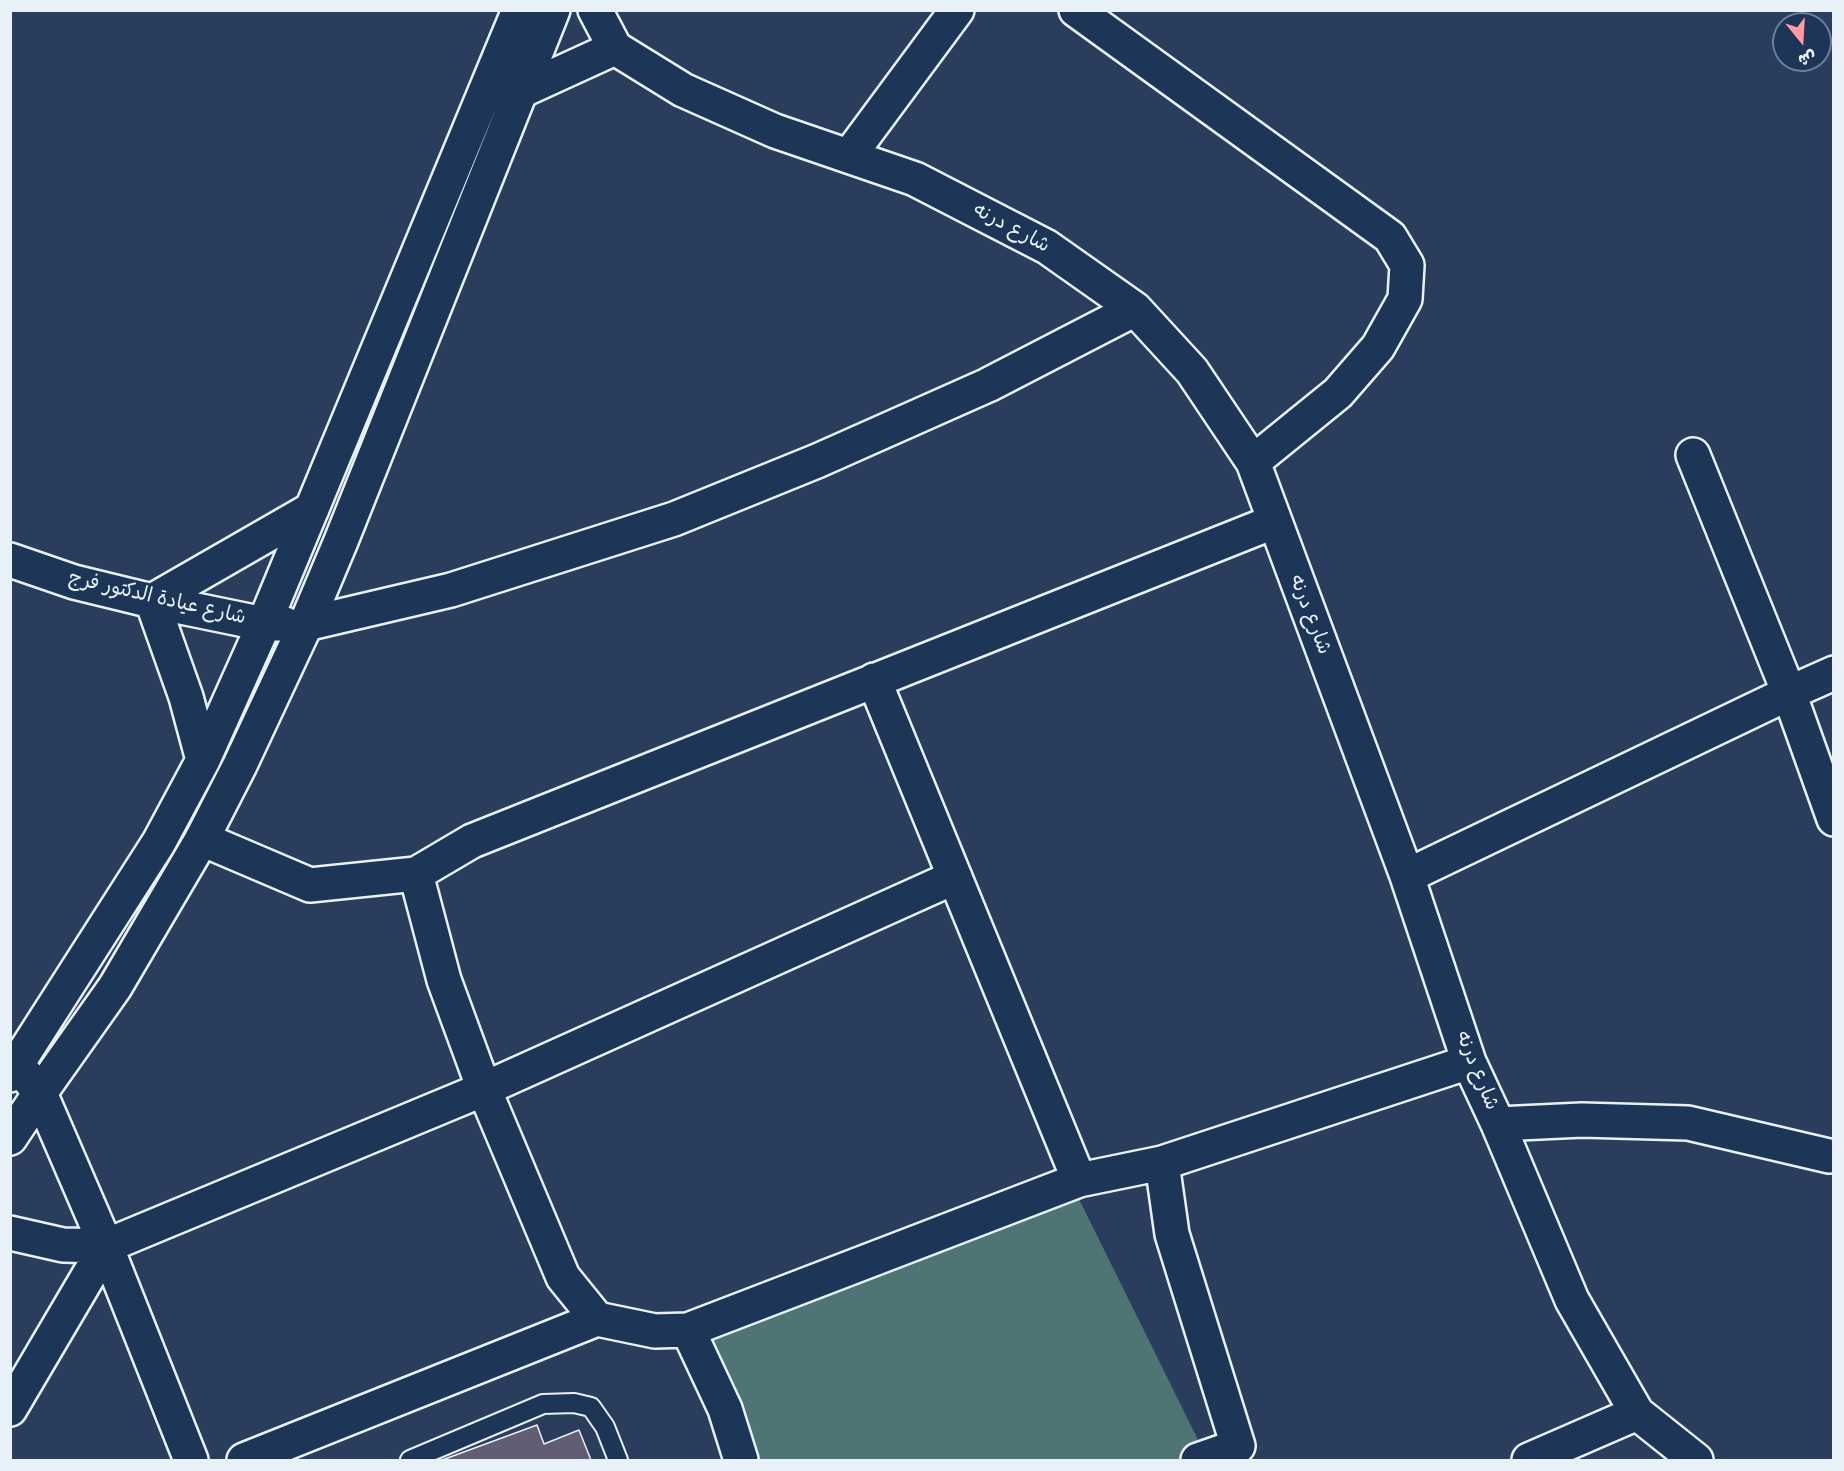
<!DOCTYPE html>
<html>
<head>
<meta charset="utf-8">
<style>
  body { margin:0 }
  #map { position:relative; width:1844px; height:1471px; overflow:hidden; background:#2b3d5c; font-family:Mynerve,"Playpen Sans Arabic",sans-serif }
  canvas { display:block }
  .frame { position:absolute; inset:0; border:12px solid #e8f1f8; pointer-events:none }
  .north { position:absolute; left:1772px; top:12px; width:60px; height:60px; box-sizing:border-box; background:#1d3557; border:2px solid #6e8097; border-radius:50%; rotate:162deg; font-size:16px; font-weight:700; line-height:24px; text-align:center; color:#e8f1f8 }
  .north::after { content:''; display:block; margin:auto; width:21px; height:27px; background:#ff9aa2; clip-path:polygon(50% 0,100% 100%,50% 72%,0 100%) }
</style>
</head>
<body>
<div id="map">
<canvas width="1844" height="1471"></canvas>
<div class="frame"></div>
<div class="north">ش</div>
</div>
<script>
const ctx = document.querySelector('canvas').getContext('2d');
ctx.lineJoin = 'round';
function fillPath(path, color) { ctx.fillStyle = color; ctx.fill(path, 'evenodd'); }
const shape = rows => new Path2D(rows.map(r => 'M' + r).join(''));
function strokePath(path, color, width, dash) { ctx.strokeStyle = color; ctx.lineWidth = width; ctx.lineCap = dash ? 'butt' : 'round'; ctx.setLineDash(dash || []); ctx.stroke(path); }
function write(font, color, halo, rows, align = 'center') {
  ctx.font = font + ' Mynerve,"Playpen Sans Arabic",sans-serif'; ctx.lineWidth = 5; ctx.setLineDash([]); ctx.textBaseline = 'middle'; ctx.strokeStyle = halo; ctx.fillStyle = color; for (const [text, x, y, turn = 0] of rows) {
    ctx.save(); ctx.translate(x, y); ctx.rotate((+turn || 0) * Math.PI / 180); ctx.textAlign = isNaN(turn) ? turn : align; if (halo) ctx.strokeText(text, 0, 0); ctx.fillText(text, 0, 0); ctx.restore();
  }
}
fillPath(shape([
  [1077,1195,1204,1452,1178,1460,757,1460,704,1336]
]), '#4f7476');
const building = shape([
  [537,1425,544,1444,579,1430,591,1460,442,1460,537,1425]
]);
fillPath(building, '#625d72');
strokePath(building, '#e8f1f8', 1.5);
const service = shape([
  [410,1460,543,1404,574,1403,591,1407,605,1427,618,1460]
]);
const minor = shape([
  [595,10,615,48,683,90,775,131,915,179,1047,247,1135,309,1192,371,1253,462,1407,876,1469,1062,1498,1124,1572,1300,1637,1413,1696,1460],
  [1076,10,1390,237,1407,265,1405,299,1378,347,1338,393,1253,462],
  [521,91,615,48],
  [849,156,957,10],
  [1693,455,1789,693,1834,673],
  [306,624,451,590,674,519,817,461,988,385,1135,309],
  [874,680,1079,1180],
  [202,839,310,885,416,874,472,841,1273,522],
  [416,874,444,980,484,1089,563,1277,597,1319],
  [1407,876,1789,693,1834,819],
  [25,1074,40,1093,106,1246,191,1460],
  [1498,1124,1582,1120,1688,1123,1829,1156],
  [1162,1163,1172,1234,1238,1446,1198,1460],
  [10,1233,63,1245,106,1246,484,1089,955,877],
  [688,1330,725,1409,741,1460],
  [10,1409,106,1246],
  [244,1460,597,1319,655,1331,688,1330,1079,1180,1162,1163,1469,1062],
  [1529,1460,1637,1413]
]);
const secondary = shape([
  [10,560,74,582,152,601,264,624,285,624],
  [203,760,186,697,152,601,312,509],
  [10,1075,159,842,203,760,264,624,519,10],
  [10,1138,40,1093,115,987,202,839,240,765,306,624,341,541,553,10]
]);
strokePath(service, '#e8f1f8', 22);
strokePath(minor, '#e8f1f8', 38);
strokePath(secondary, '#e8f1f8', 38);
strokePath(service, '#1d3557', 18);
strokePath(minor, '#1d3557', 33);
strokePath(secondary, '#1d3557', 33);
write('20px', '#e8f1f8', '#1d3557', [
  ["شارع درنه",1011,229,28],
  ["شارع عيادة الدكتور فرج",157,599,13],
  ["شارع درنه",1309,615,69],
  ["شارع درنه",1476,1071,68]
]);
</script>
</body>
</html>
